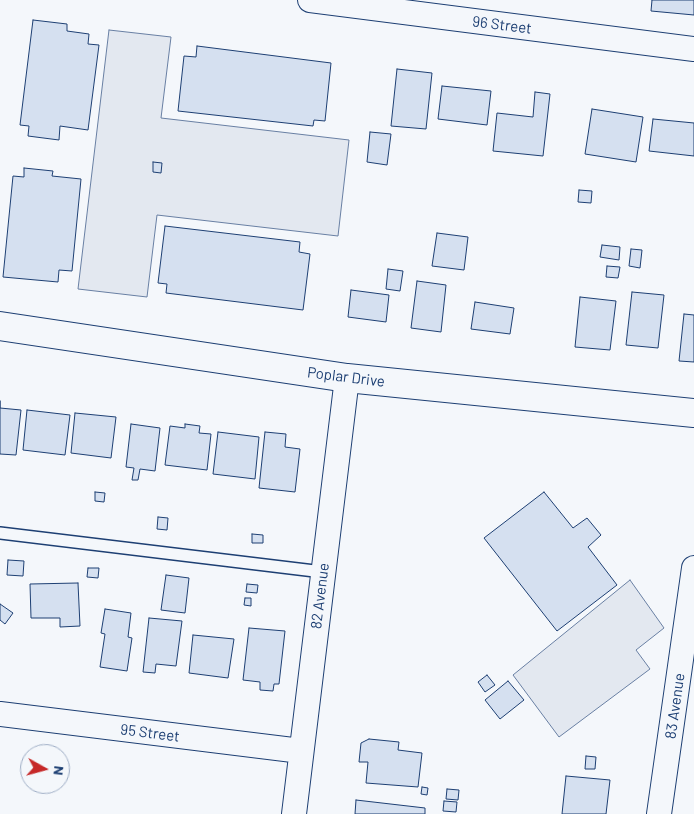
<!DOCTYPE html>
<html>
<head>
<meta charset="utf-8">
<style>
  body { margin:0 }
  #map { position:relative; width:694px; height:814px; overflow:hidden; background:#f4f7fb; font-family:Barlow,sans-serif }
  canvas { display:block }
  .north { position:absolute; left:20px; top:744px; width:50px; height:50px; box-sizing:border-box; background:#f4f7fb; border:1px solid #9eadc5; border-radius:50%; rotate:97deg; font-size:14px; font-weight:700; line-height:20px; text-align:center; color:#1d3f73 }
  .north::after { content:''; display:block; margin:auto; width:18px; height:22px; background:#c62828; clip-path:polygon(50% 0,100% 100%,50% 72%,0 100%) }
</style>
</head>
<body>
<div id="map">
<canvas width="694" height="814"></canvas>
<div class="north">N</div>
</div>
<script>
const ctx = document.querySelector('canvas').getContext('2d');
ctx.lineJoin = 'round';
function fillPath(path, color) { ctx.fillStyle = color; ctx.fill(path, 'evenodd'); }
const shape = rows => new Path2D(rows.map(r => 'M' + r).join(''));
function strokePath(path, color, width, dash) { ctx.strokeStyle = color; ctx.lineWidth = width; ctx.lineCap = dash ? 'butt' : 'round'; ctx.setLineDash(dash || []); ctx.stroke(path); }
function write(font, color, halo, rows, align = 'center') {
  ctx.font = font + ' Barlow,sans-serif'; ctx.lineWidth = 4; ctx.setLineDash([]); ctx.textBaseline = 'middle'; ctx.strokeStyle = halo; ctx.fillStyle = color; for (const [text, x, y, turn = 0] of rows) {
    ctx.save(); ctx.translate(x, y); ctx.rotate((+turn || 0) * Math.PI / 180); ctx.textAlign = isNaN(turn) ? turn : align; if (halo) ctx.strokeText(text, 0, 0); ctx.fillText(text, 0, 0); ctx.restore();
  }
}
const parking = shape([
  [109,30,171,37,161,118,349,140,338,236,157,215,147,297,78,289,109,30],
  [630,580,664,628,636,650,650,669,559,737,513,675,630,580]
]);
fillPath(parking, '#e3e8f0');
strokePath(parking, '#687fa3', 1);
const building = shape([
  [652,0,694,0,694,15,651,11,652,0],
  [33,20,67,24,67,31,89,34,88,44,99,45,88,130,60,126,59,140,28,136,29,126,20,125,33,20],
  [197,46,331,63,325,121,314,120,313,126,178,111,184,56,196,57,197,46],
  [397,69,432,73,426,129,391,126,397,69],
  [442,86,491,91,487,125,438,119,442,86],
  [535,92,550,94,543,156,493,151,497,113,533,117,535,92],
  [592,109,643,117,636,162,585,154,592,109],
  [653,119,694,123,694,156,649,151,653,119],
  [370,132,391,134,387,165,367,162,370,132],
  [153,162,162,163,161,173,153,172,153,162],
  [24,168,53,171,52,176,81,179,72,271,59,270,58,282,3,277,13,176,24,177,24,168],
  [579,190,592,191,591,203,578,202,579,190],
  [165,226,300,242,299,252,310,254,303,310,166,293,167,284,158,283,165,226],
  [437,233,468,237,464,270,432,266,437,233],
  [602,245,620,247,619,260,600,257,602,245],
  [631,249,642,250,640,268,629,266,631,249],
  [607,266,620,267,618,278,606,277,607,266],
  [388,269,403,271,400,291,386,289,388,269],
  [417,281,446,285,441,332,411,328,417,281],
  [351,290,389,295,386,322,348,317,351,290],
  [632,292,664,295,658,348,626,345,632,292],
  [580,297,616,301,610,350,575,347,580,297],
  [475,302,514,308,510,334,471,329,475,302],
  [684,314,694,315,694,362,679,361,684,314],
  [0,401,0,408,21,410,16,455,0,454,0,401],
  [27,410,70,415,65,455,23,450,27,410],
  [75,413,116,417,111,458,71,453,75,413],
  [131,424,160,428,155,471,140,469,138,480,132,480,134,468,126,467,131,424],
  [185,424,200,426,199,433,211,434,207,470,165,465,170,426,185,428,185,424],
  [218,432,259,437,255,479,213,474,218,432],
  [265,432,286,434,285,447,300,449,295,492,259,488,265,432],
  [95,492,105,493,104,502,95,501,95,492],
  [544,492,573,528,587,518,601,535,588,547,617,585,557,631,484,538,544,492],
  [158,517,168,518,167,530,157,529,158,517],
  [252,534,263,535,263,543,252,543,252,534],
  [8,560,24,561,23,576,7,575,8,560],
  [88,568,99,568,98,578,87,577,88,568],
  [166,575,189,578,185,613,161,610,166,575],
  [78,583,80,626,60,627,60,618,31,618,30,584,78,583],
  [247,584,258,585,257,593,246,592,247,584],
  [245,598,251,598,251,606,244,605,245,598],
  [0,604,13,613,5,624,0,620,0,604],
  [105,609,131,613,128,637,132,638,127,671,100,667,105,634,101,633,105,609],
  [149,618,182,621,176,666,156,664,155,673,143,672,149,618],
  [249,628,285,631,279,684,274,684,273,691,260,690,260,682,243,680,249,628],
  [193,635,234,639,228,678,189,673,193,635],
  [487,675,495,685,485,692,478,682,487,675],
  [508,681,524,700,500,719,485,700,508,681],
  [369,739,399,742,398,750,422,753,418,787,366,783,368,762,359,762,361,743,369,739],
  [586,756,596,757,595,769,585,769,586,756],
  [566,776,610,780,606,814,562,814,566,776],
  [422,787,428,788,427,795,421,794,422,787],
  [447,789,459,790,458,800,446,799,447,789],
  [356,800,425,808,425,814,355,814,356,800],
  [444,801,457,802,456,812,443,811,444,801]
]);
fillPath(building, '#d5e0f0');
strokePath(building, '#1d3f73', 1);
const service = shape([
  [0,533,323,572]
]);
const minor = shape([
  [310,0,694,49],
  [0,714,301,751],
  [294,814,347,378],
  [659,814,694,568]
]);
const tertiary = shape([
  [0,326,347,378,694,413]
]);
strokePath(service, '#1d3f73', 14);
strokePath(minor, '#1d3f73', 26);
strokePath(tertiary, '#1d3f73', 30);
strokePath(service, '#f4f7fb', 11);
strokePath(minor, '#f4f7fb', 24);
strokePath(tertiary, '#f4f7fb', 28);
write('15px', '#1d3f73', '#f4f7fb', [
  ["96 Street",502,25,7],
  ["Poplar Drive",346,377,7],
  ["82 Avenue",320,596,-83],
  ["83 Avenue",675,706,-82],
  ["95 Street",150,733,7]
]);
</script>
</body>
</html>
